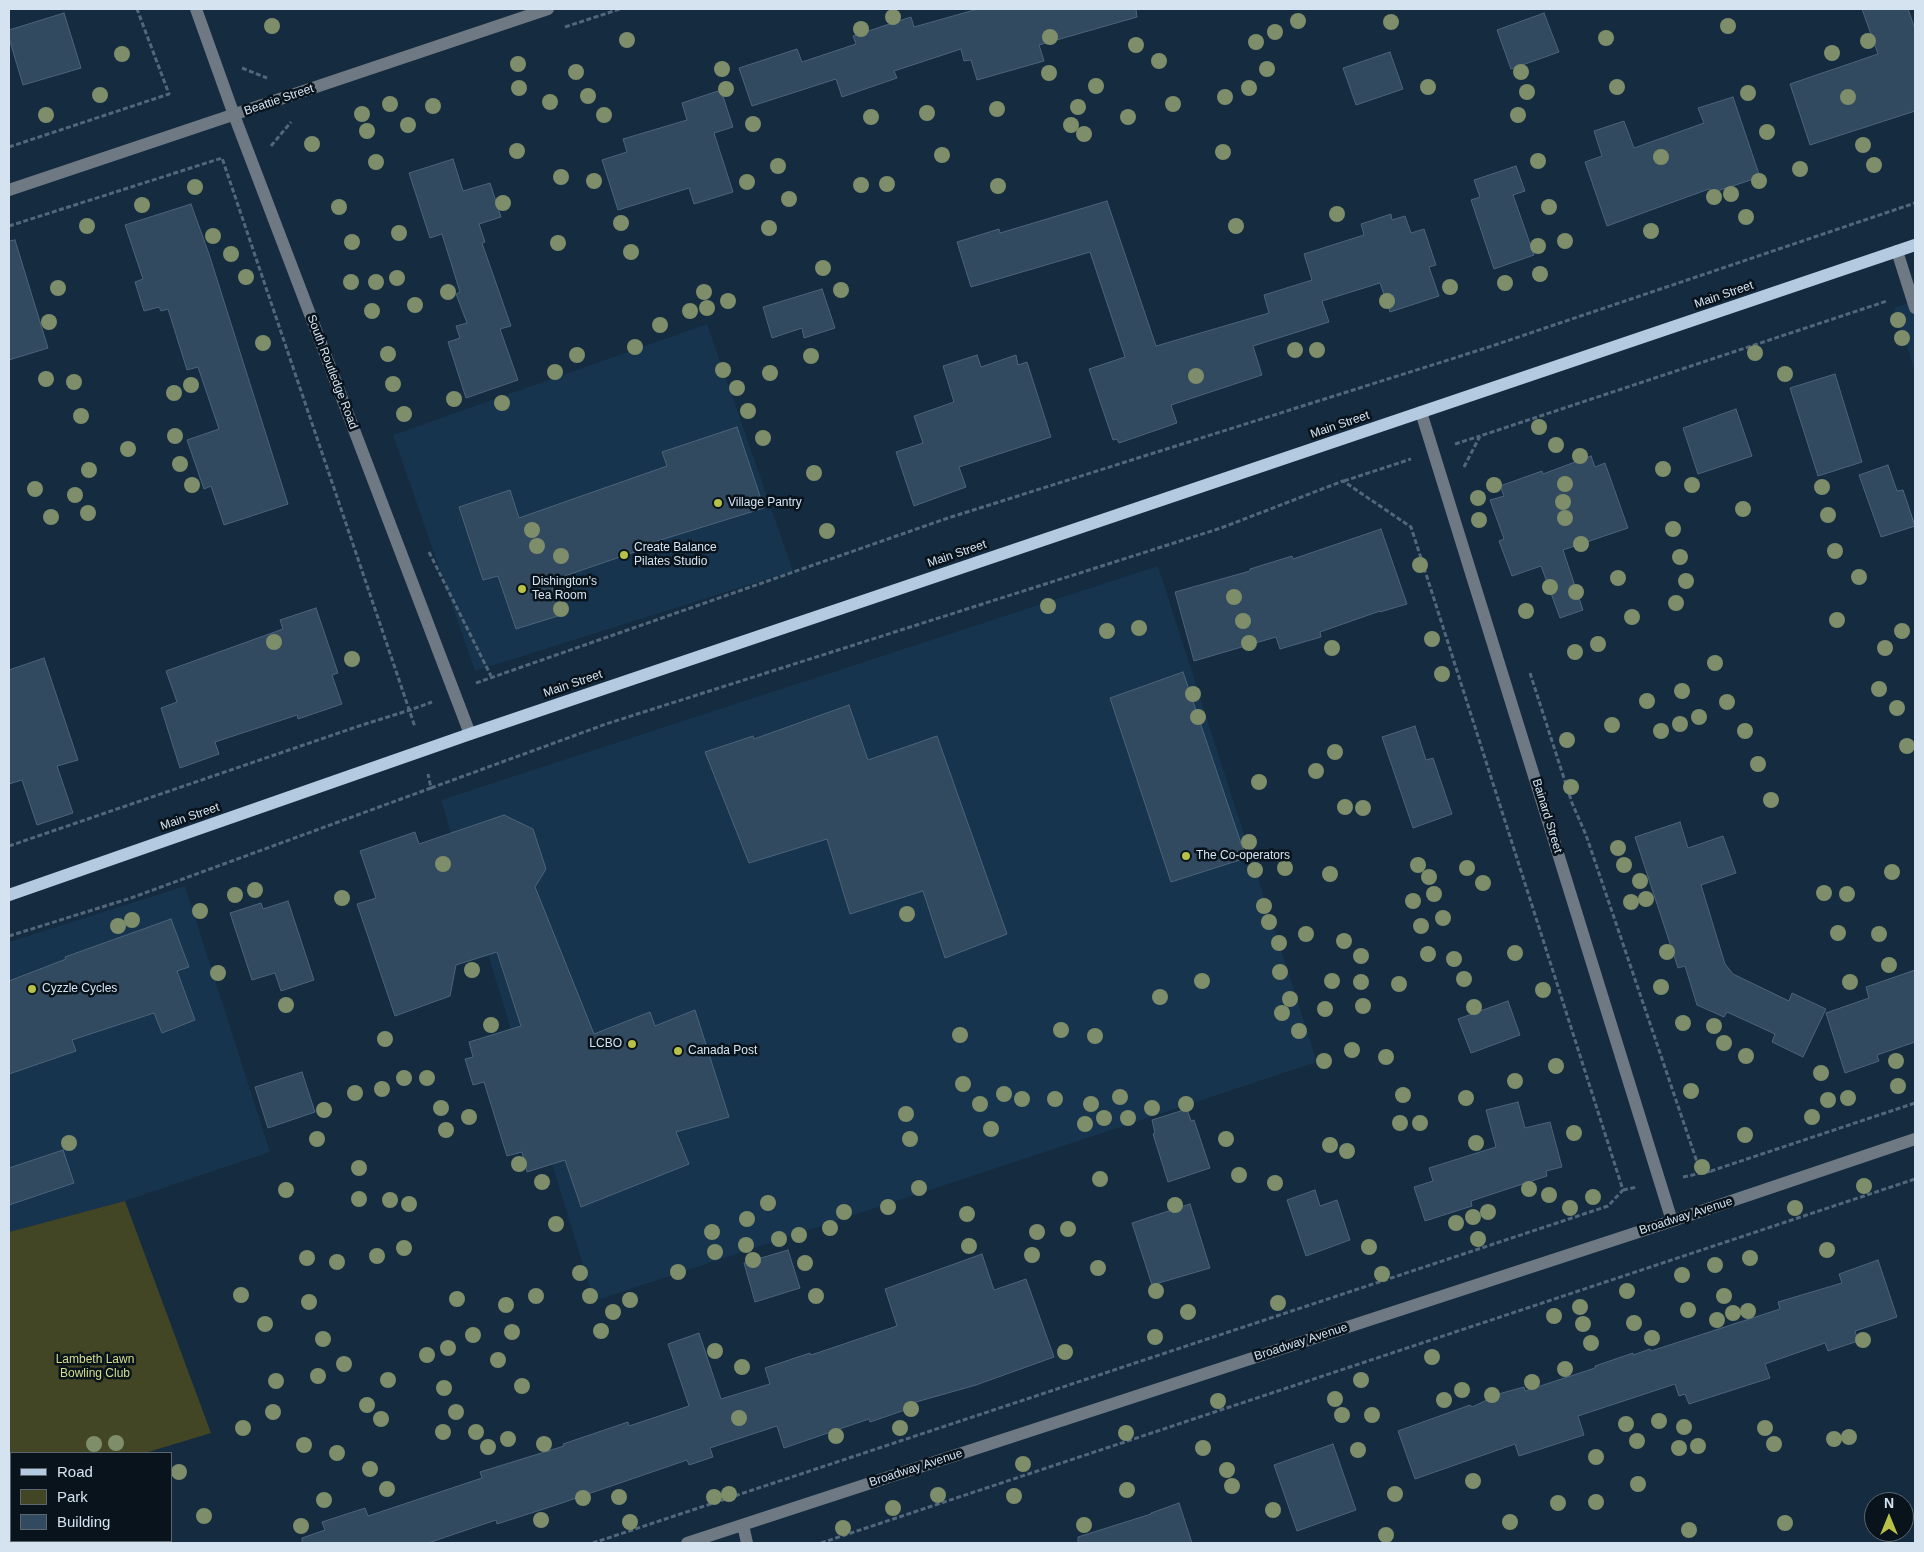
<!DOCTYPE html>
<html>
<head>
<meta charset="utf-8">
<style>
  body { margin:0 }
  #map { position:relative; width:1924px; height:1552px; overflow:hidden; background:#142b40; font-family:Helvetica,sans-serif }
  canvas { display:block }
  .frame { position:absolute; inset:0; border:10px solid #d5e3f1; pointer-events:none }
  .legend { position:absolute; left:10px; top:1452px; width:162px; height:90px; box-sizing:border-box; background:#09131c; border:1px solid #5b6671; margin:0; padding:6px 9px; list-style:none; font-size:15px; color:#d5e3f1 }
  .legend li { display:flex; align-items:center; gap:10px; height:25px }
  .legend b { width:25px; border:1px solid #5b6671 }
  .north { position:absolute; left:1864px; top:1492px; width:50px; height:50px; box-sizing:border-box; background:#09131c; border:1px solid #5b6671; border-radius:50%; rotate:0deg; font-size:14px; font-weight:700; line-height:20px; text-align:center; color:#d5e3f1 }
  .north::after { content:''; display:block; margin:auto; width:18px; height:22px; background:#b7c147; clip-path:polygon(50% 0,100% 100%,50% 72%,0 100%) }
</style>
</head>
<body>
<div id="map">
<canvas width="1924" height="1552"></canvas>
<div class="frame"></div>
<ul class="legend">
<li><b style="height:6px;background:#b3cae1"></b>Road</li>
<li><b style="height:14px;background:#434625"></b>Park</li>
<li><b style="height:14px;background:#324a60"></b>Building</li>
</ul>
<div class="north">N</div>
</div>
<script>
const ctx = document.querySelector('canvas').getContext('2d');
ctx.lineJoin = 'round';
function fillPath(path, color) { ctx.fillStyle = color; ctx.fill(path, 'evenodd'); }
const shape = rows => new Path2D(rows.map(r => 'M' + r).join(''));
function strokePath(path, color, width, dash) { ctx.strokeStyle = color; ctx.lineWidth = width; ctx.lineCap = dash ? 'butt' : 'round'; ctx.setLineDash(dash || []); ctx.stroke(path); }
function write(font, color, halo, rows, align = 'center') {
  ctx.font = font + ' Helvetica,sans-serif'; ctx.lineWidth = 5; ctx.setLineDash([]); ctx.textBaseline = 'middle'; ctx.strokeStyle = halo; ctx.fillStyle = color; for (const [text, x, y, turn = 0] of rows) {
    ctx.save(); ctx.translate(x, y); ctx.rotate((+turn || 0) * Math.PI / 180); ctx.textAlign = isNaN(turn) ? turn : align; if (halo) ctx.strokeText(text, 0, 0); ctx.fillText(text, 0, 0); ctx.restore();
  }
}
fillPath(shape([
  [1915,301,1915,371,1894,308],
  [707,324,793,571,475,671,393,435],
  [1158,566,1317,1062,594,1301,441,800],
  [185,886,270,1152,125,1201,9,1232,9,942]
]), '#17344e');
fillPath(shape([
  [125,1201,211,1433,145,1453,11,1453,11,1494,9,1495,9,1232]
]), '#434625');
const building = shape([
  [978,9,1136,9,1137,17,1039,45,1044,61,977,80,971,60,964,61,961,49,894,71,897,78,842,97,836,79,752,106,739,68,797,49,802,62,856,44,853,36,911,17,914,27,978,9],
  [1862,9,1908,9,1915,29,1915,111,1810,145,1790,84,1878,54,1862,9],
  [64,13,81,68,23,85,9,38,9,30,64,13],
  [1544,13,1559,52,1511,69,1497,30,1544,13],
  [1390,52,1403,89,1356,105,1343,68,1390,52],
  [721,90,733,127,714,133,733,192,694,204,689,188,618,210,602,160,627,152,623,139,687,120,682,103,721,90],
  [1733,97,1760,177,1711,193,1709,189,1607,226,1585,162,1602,156,1594,131,1624,121,1634,148,1704,123,1698,108,1733,97],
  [453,159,463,191,490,183,501,217,479,224,485,242,482,243,511,326,500,329,518,380,466,398,448,342,460,338,456,326,467,323,456,294,460,292,442,234,430,238,409,173,453,159],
  [1516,166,1525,191,1513,195,1534,255,1494,269,1471,200,1480,197,1474,180,1516,166],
  [1107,201,1156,346,1269,313,1264,295,1312,280,1304,254,1364,235,1361,224,1391,214,1392,220,1405,216,1411,233,1424,229,1436,265,1429,267,1439,296,1390,312,1380,283,1322,301,1329,322,1253,346,1262,375,1171,405,1177,423,1119,443,1117,439,1113,440,1089,369,1125,357,1090,252,971,287,957,242,999,229,1000,233,1107,201],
  [191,204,209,254,288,504,224,525,211,486,204,489,187,440,219,429,198,367,187,370,168,309,161,311,159,307,144,311,135,282,143,279,125,225,191,204],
  [15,240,48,348,9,360,9,241,15,240],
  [822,289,835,328,804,338,802,328,772,338,763,307,822,289],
  [977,355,981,367,1016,355,1018,365,1027,362,1051,437,959,467,966,487,914,506,896,452,923,443,914,416,954,402,943,366,977,355],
  [1835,374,1862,462,1818,476,1790,388,1835,374],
  [1736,409,1752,456,1698,474,1683,428,1736,409],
  [737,427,764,508,651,543,652,546,550,581,561,615,516,629,498,576,483,580,459,507,510,490,519,518,667,466,662,452,737,427],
  [1591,456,1595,467,1605,463,1628,528,1563,550,1583,610,1560,618,1541,566,1512,576,1499,541,1504,539,1490,500,1504,496,1500,486,1542,471,1543,474,1591,456],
  [1888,465,1897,491,1903,490,1915,526,1881,537,1859,475,1888,465],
  [1381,529,1407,604,1380,612,1380,611,1320,632,1321,637,1280,649,1276,637,1194,661,1175,592,1250,571,1250,569,1292,556,1293,559,1381,529],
  [316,608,338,673,332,675,342,704,298,719,297,715,215,742,219,754,180,768,161,708,177,702,166,671,283,629,280,620,316,608],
  [44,658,78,760,57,766,73,813,37,825,22,780,9,784,9,670,44,658],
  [1183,672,1246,858,1171,882,1110,698,1183,672],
  [849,705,868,760,937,736,1007,934,945,958,923,891,850,914,827,839,749,863,705,752,753,736,754,739,849,705],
  [1415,726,1426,760,1433,758,1452,814,1413,828,1382,737,1415,726],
  [504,815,533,829,546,869,535,887,594,1034,650,1012,655,1026,695,1010,729,1117,676,1132,689,1164,581,1207,565,1160,527,1172,522,1152,507,1156,484,1082,473,1085,465,1059,473,1057,469,1042,521,1026,497,952,456,965,450,996,395,1016,357,904,376,898,360,851,415,832,419,844,504,815],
  [1680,822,1688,848,1723,836,1736,873,1701,885,1725,964,1733,974,1789,1001,1792,993,1826,1009,1803,1057,1772,1042,1775,1034,1727,1012,1724,1017,1697,1005,1685,966,1678,968,1635,837,1680,822],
  [288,901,314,980,281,991,275,973,252,980,230,913,261,903,263,909,288,901],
  [171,919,189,967,177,971,195,1020,162,1033,154,1013,72,1040,76,1051,9,1074,9,981,66,959,65,957,171,919],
  [1915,970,1915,1042,1877,1055,1879,1061,1845,1073,1826,1013,1869,998,1866,987,1915,970],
  [1508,1001,1520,1035,1471,1053,1458,1019,1508,1001],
  [302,1072,315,1112,268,1128,255,1087,302,1072],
  [1518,1102,1525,1128,1550,1122,1562,1167,1546,1171,1547,1176,1471,1201,1472,1206,1425,1221,1414,1187,1433,1181,1429,1168,1496,1147,1486,1110,1518,1102],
  [1187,1109,1191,1121,1194,1120,1210,1168,1168,1182,1153,1134,1155,1133,1152,1120,1187,1109],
  [63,1150,74,1183,9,1205,9,1168,63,1150],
  [1315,1190,1320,1206,1337,1200,1350,1240,1306,1256,1287,1200,1315,1190],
  [1190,1204,1210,1268,1152,1285,1132,1223,1190,1204],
  [788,1250,800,1288,755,1302,744,1263,788,1250],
  [982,1254,994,1290,1026,1279,1054,1357,976,1385,909,1404,911,1408,870,1422,869,1419,784,1448,777,1426,710,1448,713,1457,689,1465,687,1460,556,1505,497,1524,496,1520,428,1543,302,1543,302,1538,325,1530,322,1522,365,1508,368,1516,482,1478,480,1472,564,1446,563,1444,628,1422,629,1426,689,1406,668,1344,699,1333,721,1399,770,1384,765,1368,810,1353,811,1355,897,1326,885,1289,982,1254],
  [1878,1260,1897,1317,1855,1331,1858,1341,1828,1351,1825,1343,1765,1364,1770,1378,1689,1404,1685,1394,1679,1396,1675,1384,1578,1416,1584,1435,1519,1456,1515,1444,1415,1479,1398,1431,1470,1405,1472,1407,1502,1393,1524,1387,1525,1391,1595,1368,1595,1366,1633,1353,1633,1355,1650,1349,1651,1351,1780,1309,1778,1302,1842,1283,1839,1274,1878,1260],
  [1333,1444,1356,1510,1297,1531,1274,1465,1333,1444],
  [1179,1503,1192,1543,1078,1543,1078,1537,1151,1514,1151,1513,1179,1503]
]);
fillPath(building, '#324a60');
strokePath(building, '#4b647b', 1);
strokePath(shape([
  [565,27,620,9],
  [242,68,267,78],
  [271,146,291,122],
  [9,147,169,94,137,9],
  [9,226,222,158,415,727],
  [1455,444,1480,436],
  [1464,467,1480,436,1887,301],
  [1344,481,1411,459],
  [429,552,491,676],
  [1530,673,1572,803,1586,835,1696,1159,1711,1171,1915,1103],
  [476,683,945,519,1486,348,1915,203],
  [431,788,606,724,1221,528,1343,481,1411,527,1623,1190,1608,1206,593,1543],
  [9,846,362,725,410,710,432,702],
  [9,936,131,898,431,788,428,774],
  [1683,1177,1711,1171],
  [1623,1190,1637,1187],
  [821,1543,1915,1179]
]), '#53677a', 3, [5, 2.5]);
strokePath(shape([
  [196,9,234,115,470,734],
  [9,190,548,9],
  [1897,251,1915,308],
  [1421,412,1672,1221],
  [743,1525,747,1543],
  [687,1543,1672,1221,1915,1139]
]), '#6e7984', 12);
strokePath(shape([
  [9,895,470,734,1915,245]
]), '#b3cae1', 12);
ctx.fillStyle = '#7e8d6a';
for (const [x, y] of [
  [893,17],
  [1298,21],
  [1391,22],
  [272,26],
  [1728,26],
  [861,29],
  [1275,32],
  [1050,37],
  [1606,38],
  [627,40],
  [1868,41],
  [1256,42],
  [1136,45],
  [1832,53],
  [122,54],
  [1159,61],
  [518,64],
  [722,69],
  [1267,69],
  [576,72],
  [1521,72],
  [1049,73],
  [1096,86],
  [1428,87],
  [1617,87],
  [519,88],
  [1249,88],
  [726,89],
  [1527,92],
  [1748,93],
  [100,95],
  [588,96],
  [1225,97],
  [1848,97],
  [550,102],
  [390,104],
  [1173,104],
  [433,106],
  [1078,107],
  [997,109],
  [927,113],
  [362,114],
  [46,115],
  [604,115],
  [1518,115],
  [871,117],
  [1128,117],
  [753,124],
  [408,125],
  [1071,125],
  [367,131],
  [1767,132],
  [1084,134],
  [312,144],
  [1863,145],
  [517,151],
  [1223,152],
  [942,155],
  [1661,157],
  [1538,161],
  [376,162],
  [1874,165],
  [778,166],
  [1800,169],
  [561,177],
  [594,181],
  [1759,181],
  [747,182],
  [887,184],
  [861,185],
  [998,186],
  [195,187],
  [1731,194],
  [1714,197],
  [789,199],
  [503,203],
  [142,205],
  [339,207],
  [1549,207],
  [1337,214],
  [1746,217],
  [621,223],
  [87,226],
  [1236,226],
  [769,228],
  [1651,231],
  [399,233],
  [213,236],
  [1565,241],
  [352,242],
  [558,243],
  [1538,246],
  [631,252],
  [231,254],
  [823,268],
  [1540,274],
  [246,277],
  [397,278],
  [351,282],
  [376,282],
  [1505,283],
  [1450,287],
  [58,288],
  [841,290],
  [448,292],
  [704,292],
  [728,301],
  [1387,301],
  [415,305],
  [707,308],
  [372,311],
  [690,311],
  [1898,320],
  [49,322],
  [660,325],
  [1902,338],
  [263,343],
  [635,347],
  [1295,350],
  [1317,350],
  [1755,353],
  [388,354],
  [577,355],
  [811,356],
  [723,370],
  [555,372],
  [770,373],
  [1785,374],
  [1196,376],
  [46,379],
  [74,382],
  [393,384],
  [191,385],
  [737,388],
  [174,393],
  [454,399],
  [502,403],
  [748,411],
  [404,414],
  [81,416],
  [1539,427],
  [175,436],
  [763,438],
  [1556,445],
  [128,449],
  [1580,456],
  [180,464],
  [1663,469],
  [89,470],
  [814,473],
  [1565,484],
  [192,485],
  [1494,485],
  [1692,485],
  [1822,487],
  [35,489],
  [75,495],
  [1478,498],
  [1563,502],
  [1743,509],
  [88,513],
  [1828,515],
  [51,517],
  [1565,518],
  [1479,520],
  [1673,529],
  [532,530],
  [827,531],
  [1581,544],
  [537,546],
  [1835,551],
  [561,556],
  [1680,557],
  [1420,565],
  [1859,577],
  [1618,578],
  [1686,581],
  [1550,587],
  [1576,592],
  [1234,597],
  [1676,603],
  [1048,606],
  [561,609],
  [1526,611],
  [1632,617],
  [1837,620],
  [1243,621],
  [1139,628],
  [1107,631],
  [1902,631],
  [1432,639],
  [274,642],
  [1249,643],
  [1598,644],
  [1332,648],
  [1885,648],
  [1575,652],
  [352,659],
  [1715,663],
  [1442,674],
  [1879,689],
  [1682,691],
  [1193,694],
  [1647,701],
  [1727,702],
  [1897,708],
  [1198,717],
  [1699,717],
  [1680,724],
  [1612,725],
  [1661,731],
  [1745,731],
  [1567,740],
  [1907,746],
  [1335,752],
  [1758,764],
  [1316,771],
  [1259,782],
  [1571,787],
  [1771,800],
  [1345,807],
  [1363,808],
  [1249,842],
  [1618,848],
  [443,864],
  [1418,865],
  [1624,865],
  [1285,868],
  [1467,868],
  [1255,870],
  [1892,872],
  [1330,874],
  [1429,877],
  [1640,881],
  [1483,883],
  [255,890],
  [1824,893],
  [1434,894],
  [1847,894],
  [235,895],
  [342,898],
  [1646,899],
  [1413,901],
  [1631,902],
  [1264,906],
  [200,911],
  [907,914],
  [1443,918],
  [132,920],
  [1269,922],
  [118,926],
  [1421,926],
  [1838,933],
  [1306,934],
  [1879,934],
  [1344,941],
  [1279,943],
  [1667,952],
  [1515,953],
  [1428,954],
  [1361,956],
  [1454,959],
  [1889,965],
  [472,970],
  [1280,972],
  [218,973],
  [1464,979],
  [1202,981],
  [1332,981],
  [1361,982],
  [1850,982],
  [1399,984],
  [1661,987],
  [1543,990],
  [1160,997],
  [1290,999],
  [286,1005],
  [1363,1006],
  [1474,1007],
  [1325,1009],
  [1282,1013],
  [1683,1023],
  [491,1025],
  [1714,1026],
  [1061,1030],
  [1299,1031],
  [960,1035],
  [1095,1036],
  [385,1039],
  [1724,1043],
  [1352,1050],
  [1746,1056],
  [1386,1057],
  [1324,1061],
  [1896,1061],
  [1556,1066],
  [1821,1073],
  [404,1078],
  [427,1078],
  [1515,1081],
  [963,1084],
  [1898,1086],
  [382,1089],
  [1691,1091],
  [355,1093],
  [1004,1094],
  [1403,1095],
  [1120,1097],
  [1466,1098],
  [1848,1098],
  [1022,1099],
  [1055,1099],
  [1828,1100],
  [980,1104],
  [1091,1104],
  [1186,1104],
  [441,1108],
  [1152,1108],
  [324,1110],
  [906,1114],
  [469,1117],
  [1812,1117],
  [1104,1118],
  [1128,1118],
  [1400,1123],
  [1420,1123],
  [1085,1124],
  [991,1129],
  [446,1130],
  [1574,1133],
  [1745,1135],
  [317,1139],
  [910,1139],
  [1226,1139],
  [69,1143],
  [1476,1143],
  [1330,1145],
  [1347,1151],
  [519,1164],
  [1702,1167],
  [359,1168],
  [1239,1175],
  [1100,1179],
  [542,1182],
  [1275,1183],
  [1864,1186],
  [919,1188],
  [1529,1189],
  [286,1190],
  [1549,1195],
  [1593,1197],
  [359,1199],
  [390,1200],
  [768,1203],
  [409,1204],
  [1175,1205],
  [888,1207],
  [1570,1208],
  [1795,1208],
  [844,1212],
  [1488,1212],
  [967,1214],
  [1473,1217],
  [747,1219],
  [1456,1223],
  [556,1224],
  [830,1228],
  [1068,1229],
  [712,1232],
  [1037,1232],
  [799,1235],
  [779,1239],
  [1478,1239],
  [746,1245],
  [969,1246],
  [1369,1247],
  [404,1248],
  [1827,1250],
  [715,1252],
  [1032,1255],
  [377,1256],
  [307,1258],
  [1750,1258],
  [753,1260],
  [337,1262],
  [805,1263],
  [1715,1265],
  [1098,1268],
  [678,1272],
  [580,1273],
  [1382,1274],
  [1682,1275],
  [1156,1291],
  [1627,1291],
  [241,1295],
  [536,1296],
  [590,1296],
  [816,1296],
  [1724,1296],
  [457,1299],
  [630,1300],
  [309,1302],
  [1278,1303],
  [506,1305],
  [1580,1307],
  [1688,1310],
  [1748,1311],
  [613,1312],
  [1188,1312],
  [1733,1313],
  [1554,1316],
  [1717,1320],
  [1634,1323],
  [265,1324],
  [1583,1324],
  [601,1331],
  [512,1332],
  [473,1335],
  [1155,1337],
  [1652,1338],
  [323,1339],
  [1863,1340],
  [1591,1343],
  [448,1348],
  [715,1351],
  [1065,1352],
  [427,1355],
  [1432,1357],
  [498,1360],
  [344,1364],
  [742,1367],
  [1565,1369],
  [318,1376],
  [388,1380],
  [1361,1380],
  [276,1381],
  [1532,1382],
  [522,1386],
  [444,1388],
  [1462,1390],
  [1492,1395],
  [1335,1399],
  [1444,1400],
  [1218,1401],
  [367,1405],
  [911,1409],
  [273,1412],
  [456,1412],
  [1342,1415],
  [1372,1415],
  [739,1418],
  [381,1419],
  [1659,1421],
  [1626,1424],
  [1684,1427],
  [243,1428],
  [900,1428],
  [1765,1428],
  [443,1432],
  [476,1432],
  [1126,1433],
  [836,1436],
  [1849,1437],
  [508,1439],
  [1834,1439],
  [1637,1441],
  [116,1443],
  [94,1444],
  [544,1444],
  [1774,1444],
  [304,1445],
  [1698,1446],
  [488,1447],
  [1203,1448],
  [1679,1448],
  [1358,1450],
  [337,1453],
  [1596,1457],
  [1023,1464],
  [370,1469],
  [1227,1470],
  [179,1472],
  [1473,1481],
  [1638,1484],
  [1232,1486],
  [387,1489],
  [1127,1490],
  [729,1494],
  [1395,1494],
  [938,1495],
  [1014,1496],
  [619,1497],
  [714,1497],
  [583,1498],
  [324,1500],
  [1596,1502],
  [1558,1503],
  [893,1508],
  [1273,1510],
  [204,1516],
  [541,1520],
  [630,1522],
  [1510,1522],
  [1785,1523],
  [1084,1525],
  [301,1526],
  [843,1528],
  [1689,1530],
  [1386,1535]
]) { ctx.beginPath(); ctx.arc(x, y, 8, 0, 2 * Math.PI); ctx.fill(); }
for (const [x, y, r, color] of [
  [718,503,5,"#b7c147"],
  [624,555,5,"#b7c147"],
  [522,589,5,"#b7c147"],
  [1186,856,5,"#b7c147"],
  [32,989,5,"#b7c147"],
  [632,1044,5,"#b7c147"],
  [678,1051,5,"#b7c147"]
]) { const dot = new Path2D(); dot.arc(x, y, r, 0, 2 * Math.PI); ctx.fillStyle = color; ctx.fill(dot); strokePath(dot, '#09131c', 2); }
write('12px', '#d5e3f1', '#09131c', [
  ["Beattie Street",279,100,-19],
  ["Main Street",1724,295,-19],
  ["South Routledge Road",332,372,69],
  ["Main Street",1340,425,-19],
  ["Main Street",957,554,-19],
  ["Main Street",573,684,-19],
  ["Bainard Street",1547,816,73],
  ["Main Street",190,817,-19],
  ["Broadway Avenue",1686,1216,-18],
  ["Broadway Avenue",1301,1342,-18],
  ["Broadway Avenue",916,1468,-18]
]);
write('12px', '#d5e3f1', '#09131c', [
  ["Village Pantry",728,503],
  ["Create Balance",634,548],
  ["Pilates Studio",634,562],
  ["Dishington's",532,582],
  ["Tea Room",532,596],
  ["The Co-operators",1196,856],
  ["Cyzzle Cycles",42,989],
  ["LCBO",622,1044,"right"],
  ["Canada Post",688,1051]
], 'left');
write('12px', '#d4dd8c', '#09131c', [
  ["Lambeth Lawn",95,1360],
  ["Bowling Club",95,1374]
]);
</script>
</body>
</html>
